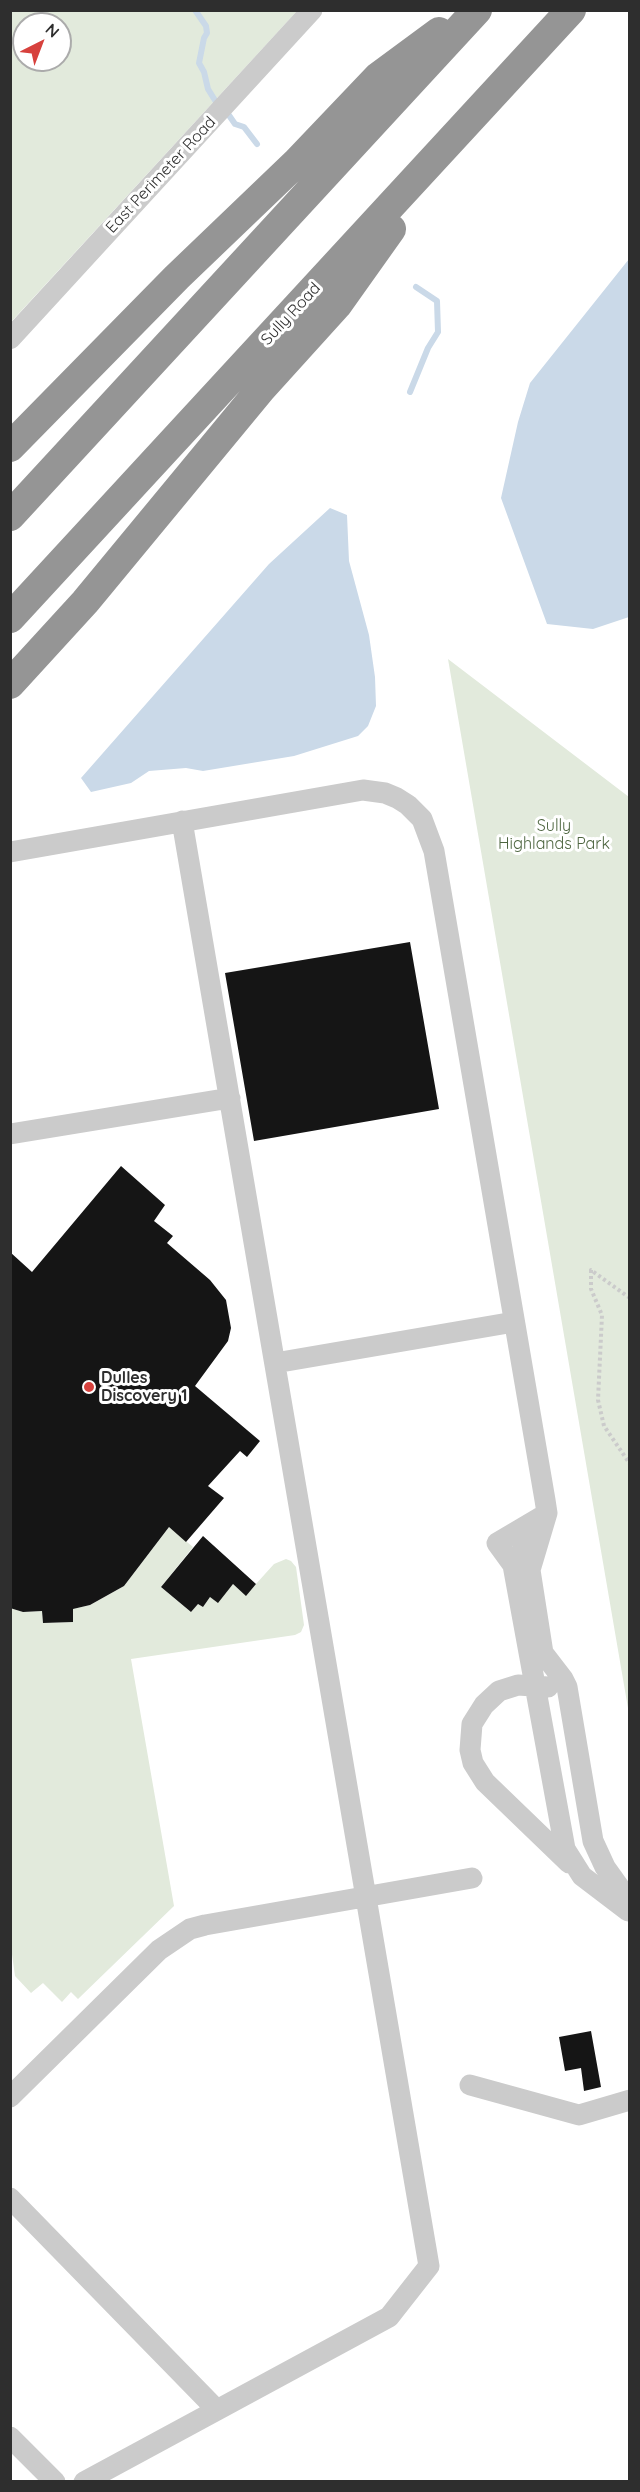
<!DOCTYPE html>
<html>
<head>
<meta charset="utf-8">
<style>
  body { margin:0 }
  #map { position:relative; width:640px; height:2492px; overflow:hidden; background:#fff; font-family:Quicksand,sans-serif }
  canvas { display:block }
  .frame { position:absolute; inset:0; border:12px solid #2e2e2e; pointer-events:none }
  .north { position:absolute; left:12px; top:12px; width:60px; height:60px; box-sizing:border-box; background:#fff; border:2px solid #ababab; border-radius:50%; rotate:42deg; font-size:16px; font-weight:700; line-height:24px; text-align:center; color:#2e2e2e }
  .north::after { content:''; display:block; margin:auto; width:21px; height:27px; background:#d7413d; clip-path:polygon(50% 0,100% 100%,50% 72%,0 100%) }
</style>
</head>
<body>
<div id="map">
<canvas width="640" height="2492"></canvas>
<div class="frame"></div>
<div class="north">N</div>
</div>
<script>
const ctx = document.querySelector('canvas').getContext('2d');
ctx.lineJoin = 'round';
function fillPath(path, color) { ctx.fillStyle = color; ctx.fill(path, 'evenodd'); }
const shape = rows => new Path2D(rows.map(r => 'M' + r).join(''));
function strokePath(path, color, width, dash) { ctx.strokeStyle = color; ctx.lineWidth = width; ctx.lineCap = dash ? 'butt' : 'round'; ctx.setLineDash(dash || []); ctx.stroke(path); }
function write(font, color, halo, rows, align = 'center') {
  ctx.font = font + ' Quicksand,sans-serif'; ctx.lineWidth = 6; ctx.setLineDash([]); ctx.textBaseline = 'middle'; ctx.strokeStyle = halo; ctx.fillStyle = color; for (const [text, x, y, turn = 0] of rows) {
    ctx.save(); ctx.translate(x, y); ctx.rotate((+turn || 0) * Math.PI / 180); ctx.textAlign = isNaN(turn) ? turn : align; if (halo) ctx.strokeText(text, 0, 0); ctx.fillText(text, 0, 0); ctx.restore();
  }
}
fillPath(shape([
  [11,11,297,11,11,322],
  [24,24,60,24,60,60,24,60],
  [448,659,629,797,629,1714],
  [169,1527,193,1547,161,1587,191,1612,198,1604,203,1607,210,1597,218,1602,233,1584,246,1595,274,1564,286,1559,291,1561,296,1567,304,1625,301,1632,295,1635,131,1659,174,1906,78,1999,71,1992,62,2002,43,1983,31,1993,15,1976,11,1947,10,1608,23,1612,42,1611,43,1623,73,1622,73,1609,90,1605,124,1586]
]), '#e2eadc');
fillPath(shape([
  [629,259,629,617,593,629,547,624,501,498,518,422,530,383],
  [330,508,347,515,349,561,369,635,375,677,376,706,368,726,358,736,294,756,203,771,186,768,149,771,131,783,91,792,81,778,269,564]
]), '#cad9e8');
strokePath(shape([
  [195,10,206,26,207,33,204,38,199,63,204,72,208,89,216,102],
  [226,111,235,124,244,127,257,144],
  [410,392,428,348,438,332,437,301,416,287]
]), '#cad9e8', 6);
fillPath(shape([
  [410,942,439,1109,254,1141,225,973],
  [121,1166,165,1205,154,1221,173,1236,167,1243,210,1280,226,1300,231,1328,228,1341,195,1386,260,1441,247,1457,240,1451,208,1486,224,1498,186,1542,169,1527,124,1586,90,1605,73,1609,73,1622,43,1623,42,1611,23,1612,10,1608,10,1252,32,1272],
  [203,1536,256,1584,246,1596,233,1584,218,1603,210,1597,203,1607,198,1604,191,1612,161,1587],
  [591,2031,601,2087,584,2091,581,2068,565,2071,559,2037]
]), '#151515');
strokePath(shape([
  [630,1298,591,1270,591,1289,602,1315,598,1400,604,1426,630,1464]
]), '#cbcbcb', 4, [3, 3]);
strokePath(shape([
  [10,339,312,10],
  [10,852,363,790,385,793,397,798,408,805,422,819,434,851,545,1500,547,1513,530,1570,543,1653,563,1679,567,1687,593,1841,605,1867,630,1902],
  [10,1134,230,1098],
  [275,1363,514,1322],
  [535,1531,513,1565,565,1849,582,1876,628,1911],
  [513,1565,497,1543,541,1517],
  [548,1687,518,1685,499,1691,484,1705,472,1724,470,1750,473,1763,485,1782,569,1863],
  [470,2085,579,2115,630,2100],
  [10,2097,159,1950,190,1929,205,1925,472,1878],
  [10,2198,216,2409],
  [10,2437,55,2482],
  [84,2482,389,2317,429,2266,182,821]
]), '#cbcbcb', 21);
strokePath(shape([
  [10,447,177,277,297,162,378,77,439,32],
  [10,516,477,10],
  [10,618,571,10],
  [10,684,85,602,261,389,337,305,391,229]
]), '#959595', 30);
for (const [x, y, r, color] of [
  [89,1387,6,"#d7413d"]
]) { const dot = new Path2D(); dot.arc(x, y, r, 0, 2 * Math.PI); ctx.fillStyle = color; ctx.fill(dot); strokePath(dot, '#fff', 2); }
write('16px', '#2e2e2e', '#fff', [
  ["East Perimeter Road",161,175,-47],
  ["Sully Road",291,314,-47]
]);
write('16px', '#4d653f', '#fff', [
  ["Sully",554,826],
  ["Highlands Park",554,844]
]);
write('bold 16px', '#2e2e2e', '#fff', [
  ["Dulles",101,1378],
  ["Discovery 1",101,1396]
], 'left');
</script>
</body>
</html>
